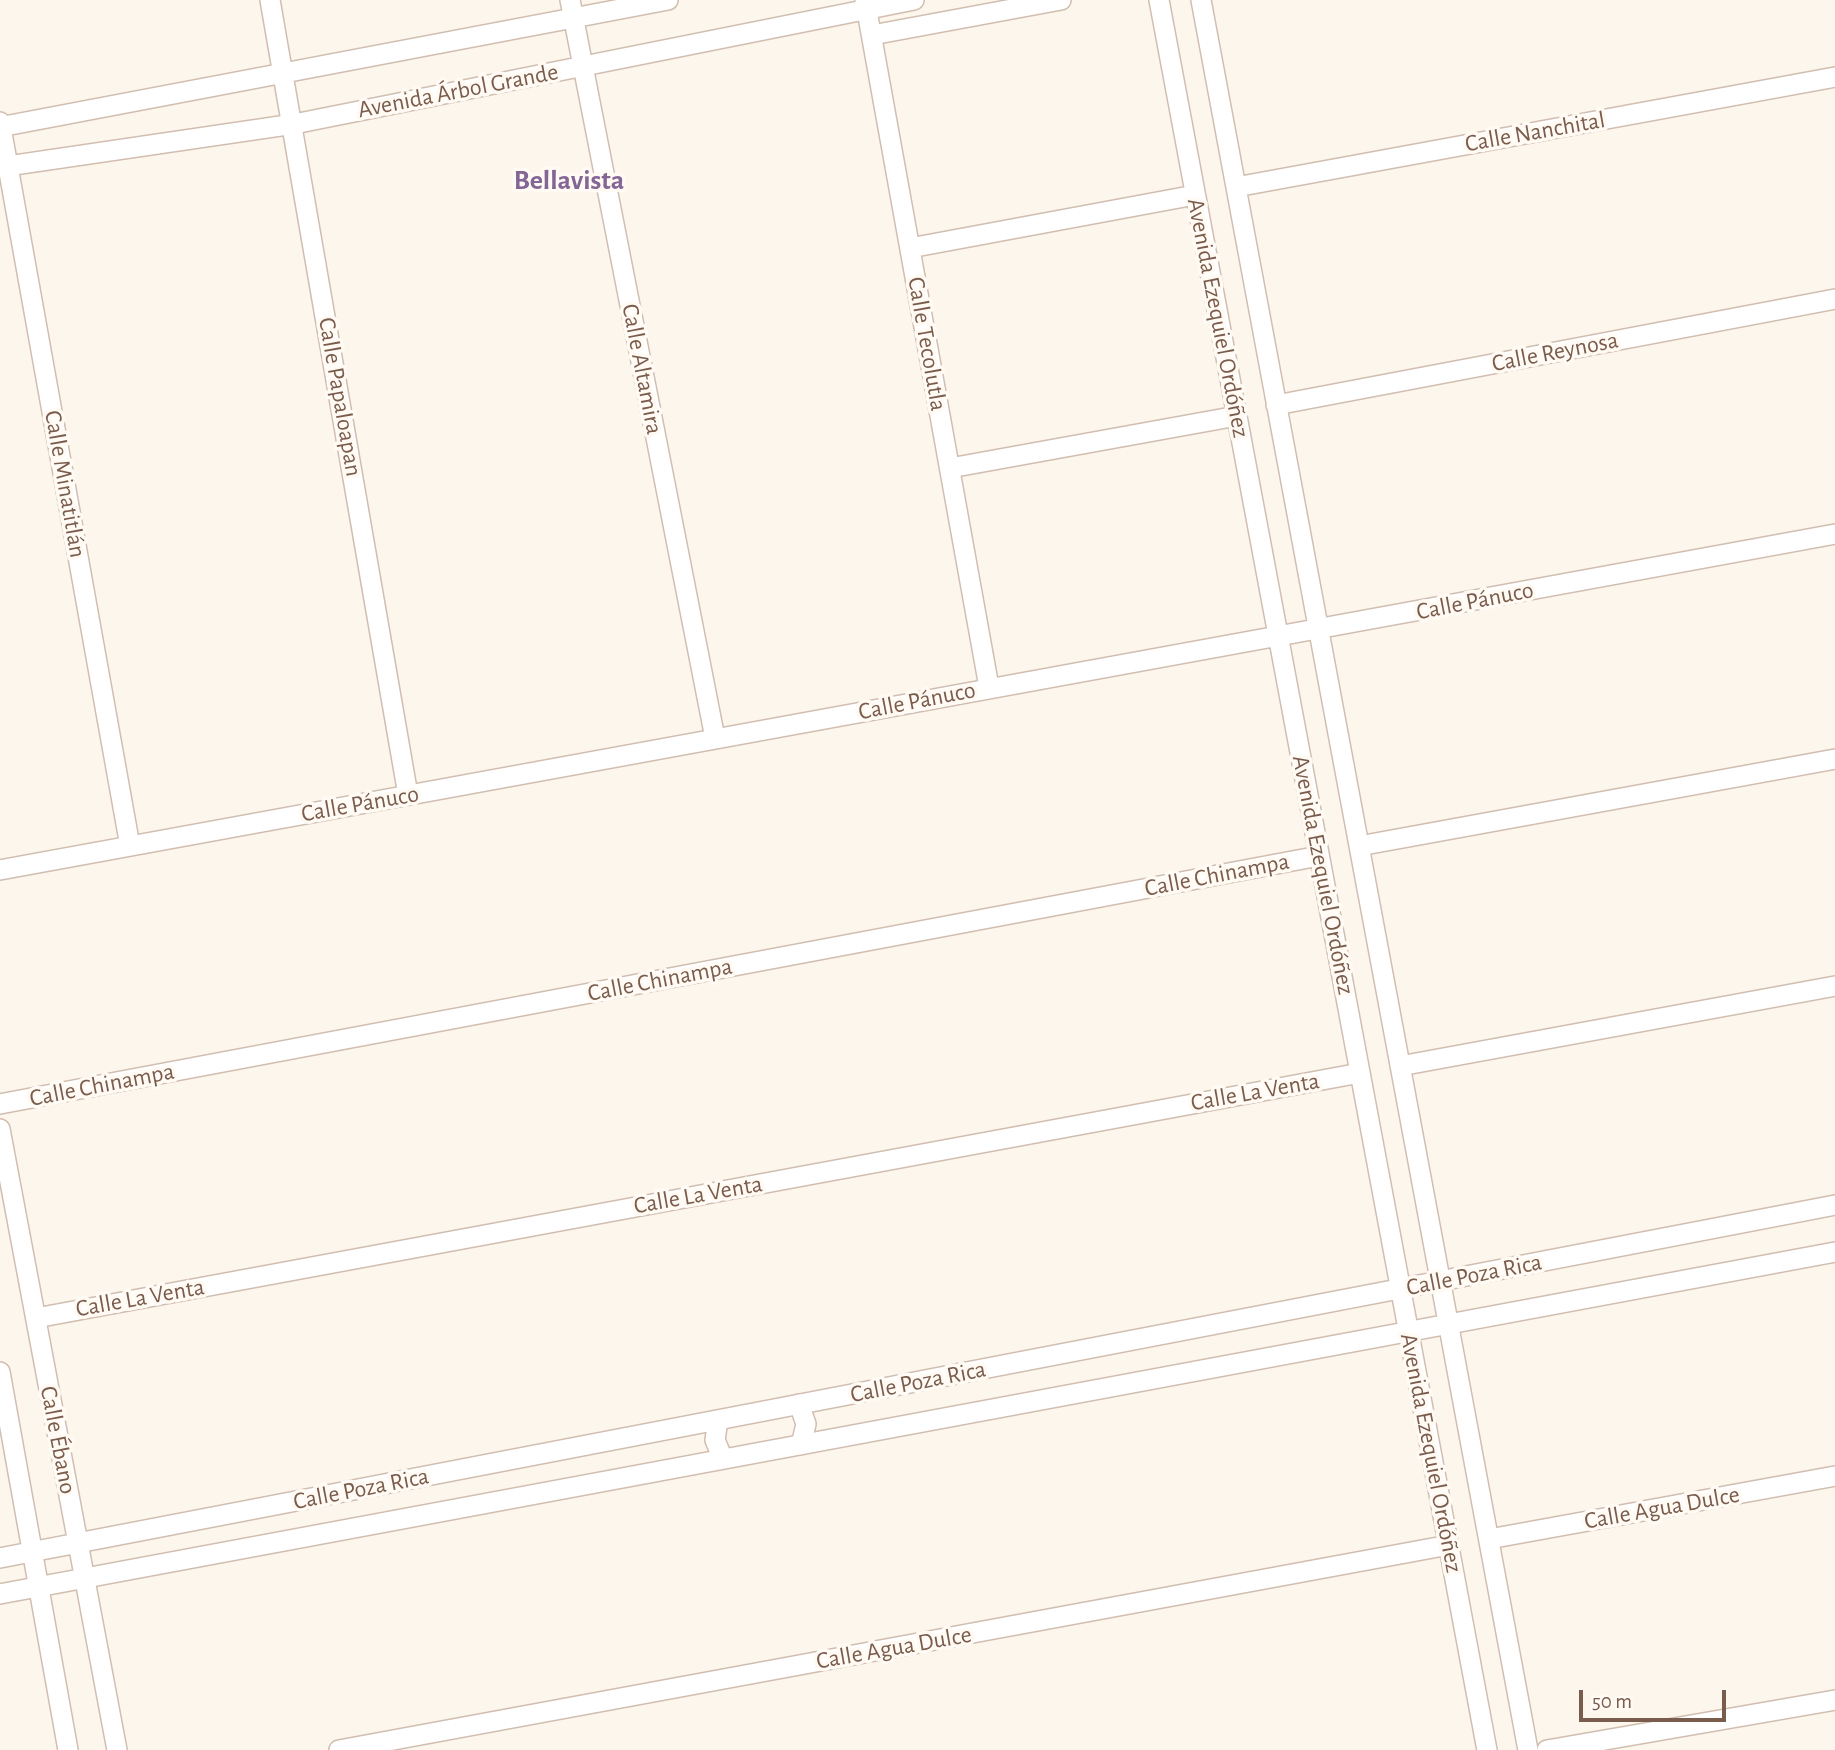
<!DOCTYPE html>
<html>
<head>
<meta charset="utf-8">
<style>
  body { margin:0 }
  #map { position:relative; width:1835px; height:1750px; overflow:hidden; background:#fdf6ec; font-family:"Alegreya Sans",sans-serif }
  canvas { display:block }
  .scale { position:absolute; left:1579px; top:1690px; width:147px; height:32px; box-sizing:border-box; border:4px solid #7a5c4d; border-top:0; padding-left:9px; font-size:21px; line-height:24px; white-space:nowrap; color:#7a5c4d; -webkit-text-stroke:5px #fffaf3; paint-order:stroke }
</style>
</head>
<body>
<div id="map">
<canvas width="1835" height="1750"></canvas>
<div class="scale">50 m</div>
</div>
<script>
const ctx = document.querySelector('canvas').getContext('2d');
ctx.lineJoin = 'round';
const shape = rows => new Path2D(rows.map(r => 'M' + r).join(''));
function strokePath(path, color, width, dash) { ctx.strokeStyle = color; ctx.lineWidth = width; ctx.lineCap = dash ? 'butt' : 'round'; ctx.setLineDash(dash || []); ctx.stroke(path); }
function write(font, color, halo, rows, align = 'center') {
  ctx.font = font + ' "Alegreya Sans",sans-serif'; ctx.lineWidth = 7; ctx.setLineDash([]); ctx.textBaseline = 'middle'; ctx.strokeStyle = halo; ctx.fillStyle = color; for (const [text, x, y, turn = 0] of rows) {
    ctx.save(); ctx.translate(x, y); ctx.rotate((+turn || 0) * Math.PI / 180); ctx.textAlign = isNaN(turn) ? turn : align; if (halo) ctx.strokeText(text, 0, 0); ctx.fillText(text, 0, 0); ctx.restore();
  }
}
const minor = shape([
  [270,0,408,795],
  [570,0,715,738],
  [865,0,989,687],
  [1159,0,1487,1750],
  [1201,0,1528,1750],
  [872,35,1061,0],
  [0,122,130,846],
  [0,127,668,0],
  [0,167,294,124,914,0],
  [1236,187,1835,77],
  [910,248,1195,195],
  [1276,405,1835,299],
  [950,468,1237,416],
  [1359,846,1835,759],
  [0,870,1835,534],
  [1400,1066,1835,986],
  [0,1104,1319,856],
  [0,1129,117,1750],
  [36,1318,1360,1073],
  [0,1372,68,1750],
  [799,1404,806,1424,801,1445],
  [718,1420,715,1440,723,1459],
  [1489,1539,1835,1476],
  [0,1558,1835,1205],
  [0,1594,1835,1252],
  [339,1750,1449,1545],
  [1547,1750,1835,1700]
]);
strokePath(minor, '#d1beb0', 22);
strokePath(minor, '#fff', 19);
write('24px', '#7a5c4d', '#fffaf3', [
  ["Avenida Árbol Grande",458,91,-11],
  ["Calle Nanchital",1535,132,-10],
  ["Avenida Ezequiel Ordóñez",1218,318,79],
  ["Calle Tecolutla",927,344,80],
  ["Calle Reynosa",1555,352,-11],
  ["Calle Altamira",642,369,79],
  ["Calle Papaloapan",340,397,80],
  ["Calle Minatitlán",65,484,80],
  ["Calle Pánuco",1475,601,-11],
  ["Calle Pánuco",917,701,-11],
  ["Calle Pánuco",360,804,-10],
  ["Calle Chinampa",1217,875,-11],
  ["Avenida Ezequiel Ordóñez",1323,875,79],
  ["Calle Chinampa",660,980,-11],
  ["Calle Chinampa",102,1085,-11],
  ["Calle La Venta",1255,1092,-10],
  ["Calle La Venta",698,1195,-10],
  ["Calle Poza Rica",1474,1275,-11],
  ["Calle La Venta",140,1298,-10],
  ["Calle Poza Rica",918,1382,-11],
  ["Calle Ébano",58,1440,79],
  ["Avenida Ezequiel Ordóñez",1431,1453,79],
  ["Calle Poza Rica",361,1489,-11],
  ["Calle Agua Dulce",1662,1508,-10],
  ["Calle Agua Dulce",894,1648,-10]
]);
write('bold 28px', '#846695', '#fffaf3', [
  ["Bellavista",569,181]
]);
</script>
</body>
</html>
